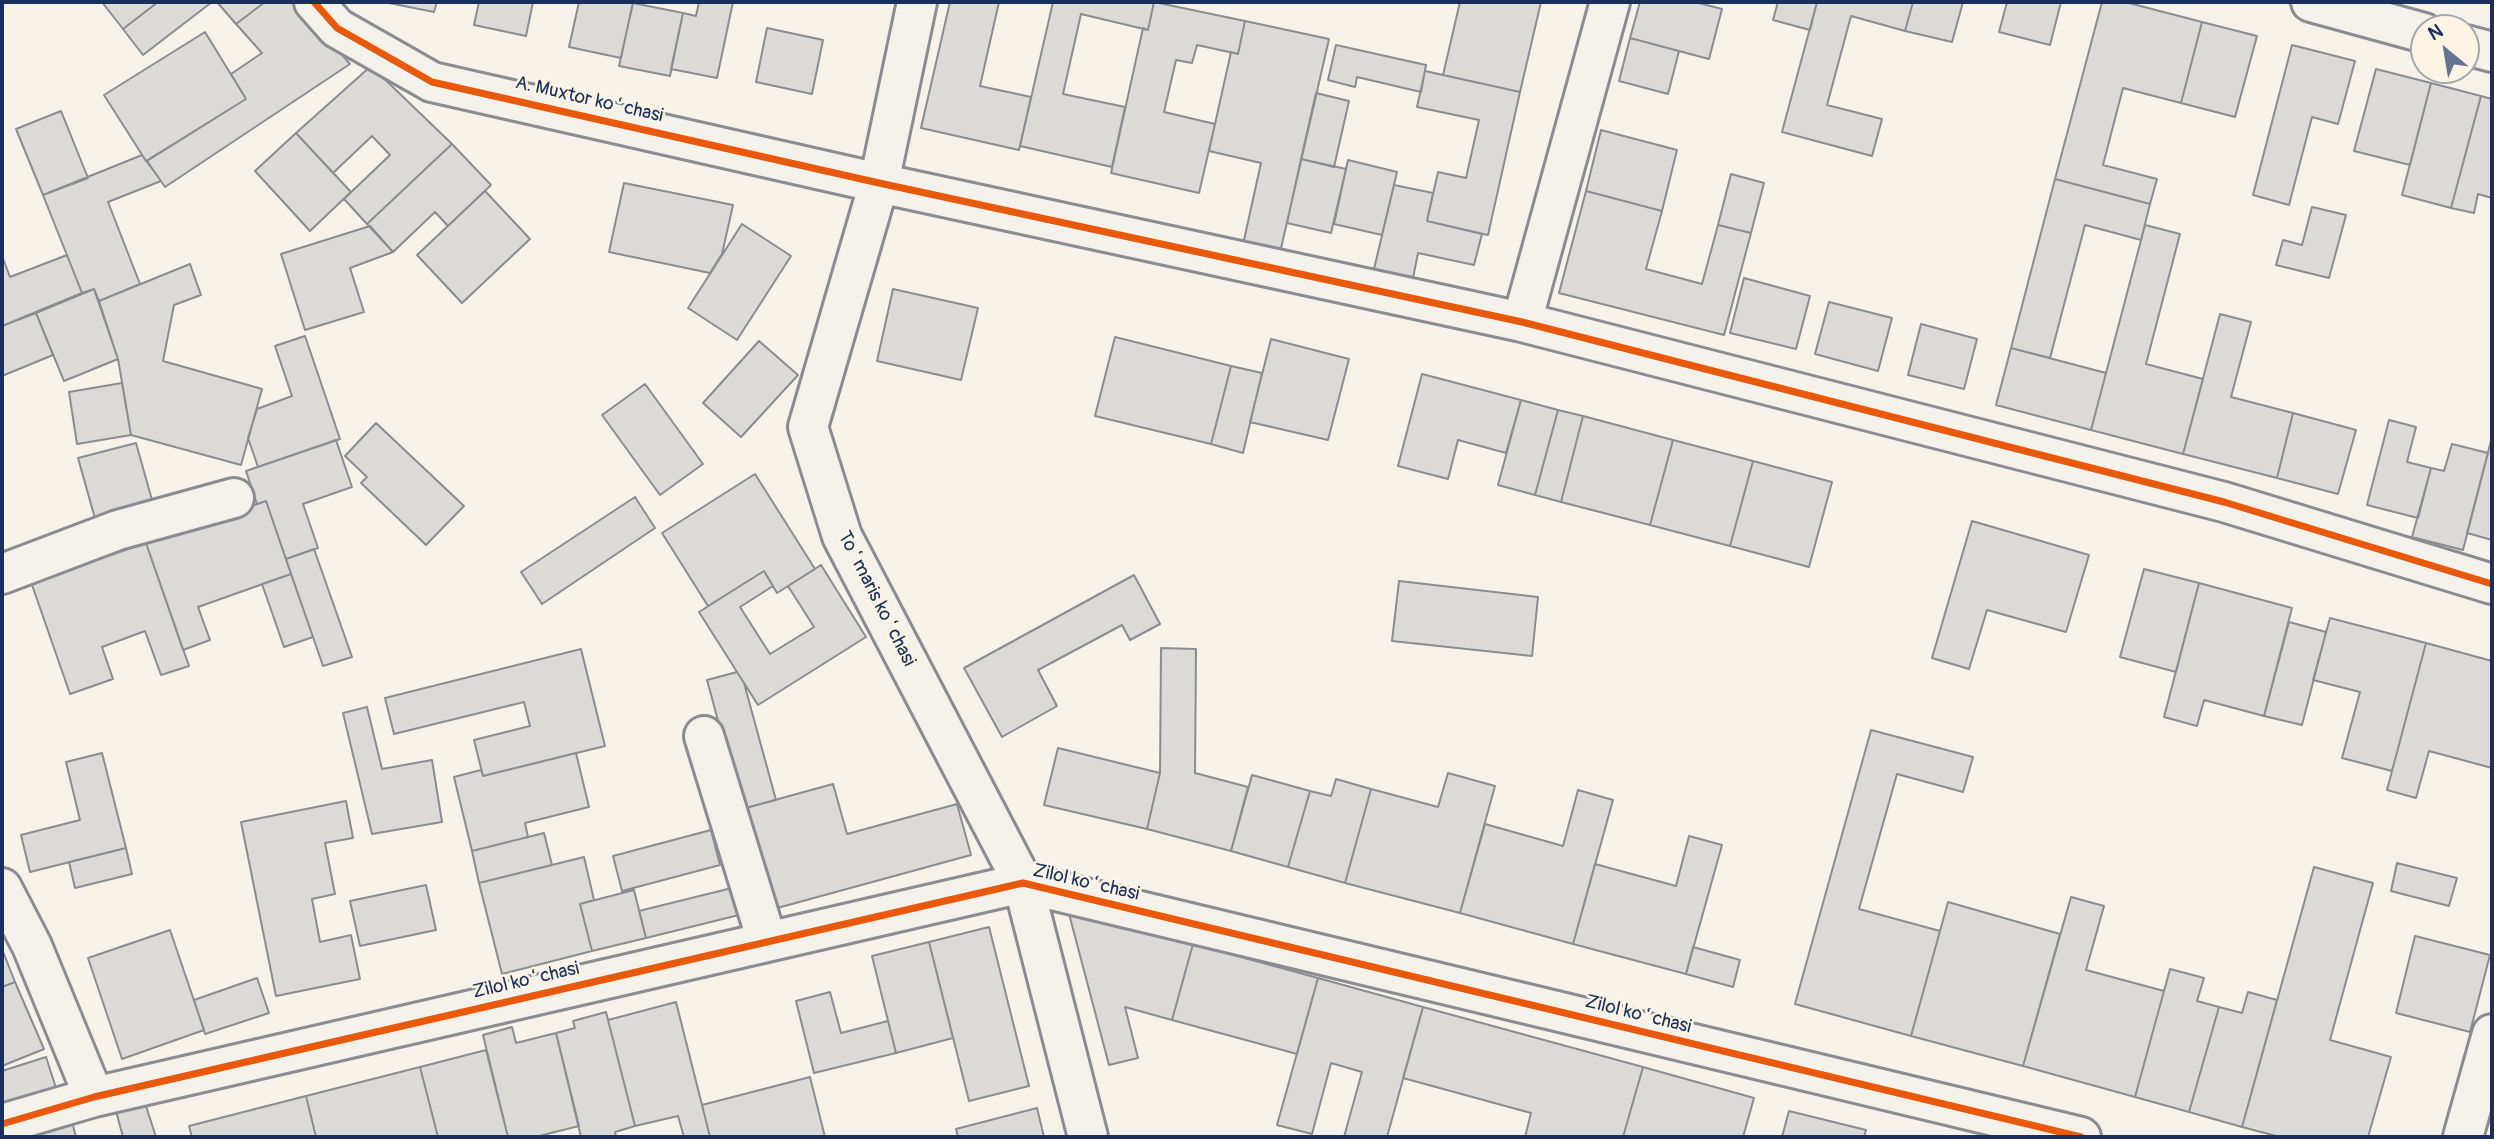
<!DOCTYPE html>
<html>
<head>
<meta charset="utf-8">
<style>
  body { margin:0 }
  #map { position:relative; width:2494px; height:1139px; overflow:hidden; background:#f7f3ea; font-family:Pangolin,sans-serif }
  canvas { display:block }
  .frame { position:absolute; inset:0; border:4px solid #1b2f5e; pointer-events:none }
  .north { position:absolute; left:2410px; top:14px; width:70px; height:70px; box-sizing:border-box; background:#fcf5e5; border:2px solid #a2a6af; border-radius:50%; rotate:330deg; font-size:19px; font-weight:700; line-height:28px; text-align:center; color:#1b2f5e }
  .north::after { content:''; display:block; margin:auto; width:24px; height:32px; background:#68748f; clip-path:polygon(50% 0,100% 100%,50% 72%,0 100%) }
</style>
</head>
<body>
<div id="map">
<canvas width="2494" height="1139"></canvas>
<div class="frame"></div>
<div class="north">N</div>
</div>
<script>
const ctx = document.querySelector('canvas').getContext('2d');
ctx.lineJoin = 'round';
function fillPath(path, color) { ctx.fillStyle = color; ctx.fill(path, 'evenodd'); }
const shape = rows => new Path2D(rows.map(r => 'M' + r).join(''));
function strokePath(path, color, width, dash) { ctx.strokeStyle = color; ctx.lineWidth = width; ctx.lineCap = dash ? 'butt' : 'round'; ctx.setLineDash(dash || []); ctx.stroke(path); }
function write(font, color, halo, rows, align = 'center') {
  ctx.font = font + ' Pangolin,sans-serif'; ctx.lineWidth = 5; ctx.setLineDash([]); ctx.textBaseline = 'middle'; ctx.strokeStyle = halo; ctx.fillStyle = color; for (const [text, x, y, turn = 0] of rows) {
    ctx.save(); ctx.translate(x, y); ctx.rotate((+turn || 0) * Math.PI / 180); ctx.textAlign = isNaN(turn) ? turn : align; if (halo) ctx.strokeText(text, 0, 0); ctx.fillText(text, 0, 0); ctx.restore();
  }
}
const building = shape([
  [102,2,158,2,123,29,102,2],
  [158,2,212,2,143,55,123,29,158,2],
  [217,2,265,2,236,24,217,2],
  [265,2,296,2,350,64,165,187,147,161,246,99,231,74,262,53,236,24,265,2],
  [384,2,437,2,434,12,384,2],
  [479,2,533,2,526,36,474,25,479,2],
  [579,2,633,2,621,58,569,47,579,2],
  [699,2,733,2,717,78,671,69,683,13,696,16,699,2],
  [950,2,999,2,980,86,1031,97,1019,150,921,128,950,2],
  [1053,2,1154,2,1148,30,1081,14,1063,94,1125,107,1112,167,1020,146,1053,2],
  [1154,2,1245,21,1238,54,1197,45,1192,63,1176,60,1164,112,1215,124,1199,193,1111,173,1143,28,1148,30,1154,2],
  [1460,2,1541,2,1520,92,1443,75,1460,2],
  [1640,2,1695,2,1722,9,1709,59,1630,38,1640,2],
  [1778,2,1817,2,1810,30,1773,20,1778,2],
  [1817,2,1913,2,1905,31,1851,16,1827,105,1882,119,1872,156,1782,132,1817,2],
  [1913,2,1963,2,1952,42,1905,31,1913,2],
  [2007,2,2061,2,2050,45,1999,32,2007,2],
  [2102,2,2125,2,2202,22,2181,103,2123,88,2103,165,2157,179,2150,204,2055,179,2102,2],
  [633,3,683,13,670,76,619,66,633,3],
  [1245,21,1329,39,1279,257,1242,249,1261,163,1209,151,1231,52,1238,54,1245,21],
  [2202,22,2257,36,2235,117,2181,103,2202,22],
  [767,28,823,40,812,94,756,82,767,28],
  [205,32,246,99,146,161,104,95,205,32],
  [1630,38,1679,51,1668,94,1619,81,1630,38],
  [1336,45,1426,65,1421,92,1357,77,1355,87,1328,80,1336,45],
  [2292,45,2355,61,2338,124,2312,117,2289,205,2253,195,2292,45],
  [371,66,452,144,367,224,344,199,390,155,372,136,333,173,296,133,371,66],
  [2376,69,2431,83,2410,165,2354,151,2376,69],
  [1425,71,1520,92,1488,235,1427,221,1438,172,1466,178,1479,120,1417,107,1425,71],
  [2431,83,2481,96,2451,208,2402,195,2431,83],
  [1316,93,1349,101,1334,167,1301,159,1316,93],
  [2481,96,2492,99,2492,198,2478,194,2474,213,2451,208,2481,96],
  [61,111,88,178,43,195,16,129,61,111],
  [1601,130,1677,150,1662,211,1586,191,1601,130],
  [296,133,351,192,310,231,255,171,296,133],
  [452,144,491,185,448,226,435,212,393,252,367,224,452,144],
  [142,155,161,181,108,202,140,284,99,301,94,289,82,293,43,195,142,155],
  [1301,159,1346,169,1331,233,1287,223,1301,159],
  [1348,160,1397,172,1382,235,1334,224,1348,160],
  [1731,174,1764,183,1751,233,1718,225,1731,174],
  [2055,179,2150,204,2141,240,2085,225,2050,358,2011,348,2055,179],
  [624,183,733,205,722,254,710,273,609,252,624,183],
  [1394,185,1433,193,1427,221,1482,234,1474,265,1418,253,1413,278,1374,269,1394,185],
  [485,191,530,239,462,303,417,255,485,191],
  [1586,191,1662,211,1646,269,1702,284,1718,225,1751,233,1724,335,1559,293,1586,191],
  [2312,207,2346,215,2329,278,2276,265,2283,240,2302,245,2312,207],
  [742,224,791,256,737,340,688,308,742,224],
  [2145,225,2180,234,2146,364,2203,379,2183,454,2091,430,2145,225],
  [370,226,393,252,350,268,364,312,305,330,281,254,370,226],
  [67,255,82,293,2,326,2,256,10,277,67,255],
  [190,264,201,295,174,305,163,361,262,389,241,465,131,435,118,359,99,301,190,264],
  [1744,278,1810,296,1796,349,1730,333,1744,278],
  [94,289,118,359,64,381,36,313,94,289],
  [893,289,978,308,961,380,877,361,893,289],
  [1829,302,1892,318,1878,371,1815,354,1829,302],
  [36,313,53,355,2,376,2,326,36,313],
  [2220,314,2251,322,2231,397,2293,413,2277,478,2183,454,2220,314],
  [1921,324,1977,339,1964,389,1908,375,1921,324],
  [305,336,340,439,258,467,248,438,257,409,292,396,275,346,305,336],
  [1115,337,1231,366,1211,444,1095,416,1115,337],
  [1271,339,1349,359,1328,440,1250,422,1271,339],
  [759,341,798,375,741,437,703,403,759,341],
  [2011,348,2106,373,2091,430,1996,405,2011,348],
  [1231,366,1262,373,1243,453,1211,444,1231,366],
  [1422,374,1521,400,1506,453,1458,440,1448,479,1398,466,1422,374],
  [122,383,131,435,77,444,69,392,122,383],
  [645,384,703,464,660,495,602,415,645,384],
  [1521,400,1558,410,1535,495,1498,485,1521,400],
  [1558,410,1583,416,1561,502,1535,495,1558,410],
  [2293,413,2356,430,2338,494,2277,478,2293,413],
  [1583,416,1673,440,1650,525,1561,502,1583,416],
  [2389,420,2416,427,2407,462,2431,468,2418,518,2367,505,2389,420],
  [376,423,464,506,426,545,361,483,367,477,345,456,376,423],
  [2492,437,2492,540,2467,533,2492,437],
  [336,440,352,487,303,504,318,548,286,559,266,501,257,504,246,471,336,440],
  [1673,440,1753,461,1730,546,1650,525,1673,440],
  [136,443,154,507,96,522,78,458,136,443],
  [2452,444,2488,453,2463,550,2412,537,2431,468,2444,471,2452,444],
  [1753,461,1832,482,1809,567,1730,546,1753,461],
  [755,474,815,569,777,593,764,571,708,606,662,533,755,474],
  [635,497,655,528,542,604,521,572,635,497],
  [266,501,291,574,198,607,210,640,183,650,146,543,266,501],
  [1972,521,2089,555,2066,632,1987,610,1969,669,1932,658,1972,521],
  [146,543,189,666,161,675,145,631,102,647,113,679,70,694,31,582,146,543],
  [314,549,352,657,323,666,286,559,314,549],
  [821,565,866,637,758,705,699,612,764,571,773,586,740,607,770,654,814,627,788,586,821,565],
  [2144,569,2199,583,2176,672,2120,657,2144,569],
  [291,574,313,637,284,647,262,584,291,574],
  [1134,575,1160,624,1130,640,1122,625,1038,670,1057,706,1002,737,964,668,1134,575],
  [1399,581,1538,597,1532,656,1392,641,1399,581],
  [2199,583,2292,608,2264,716,2204,700,2197,726,2164,717,2199,583],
  [2330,618,2426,643,2392,771,2342,758,2360,692,2313,680,2330,618],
  [2289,622,2326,632,2302,725,2264,716,2289,622],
  [2426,643,2492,661,2492,768,2429,751,2416,798,2387,790,2426,643],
  [1161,648,1196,649,1195,773,1248,787,1231,851,1147,829,1160,773,1161,648],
  [581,649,605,746,483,776,474,740,530,726,524,702,394,734,385,698,581,649],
  [737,672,744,683,776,800,742,809,707,680,737,672],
  [367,707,382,769,432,760,442,822,372,834,343,713,367,707],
  [1871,730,1973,757,1963,792,1897,774,1859,909,1940,931,1911,1036,1795,1004,1871,730],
  [1058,748,1160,773,1147,829,1044,805,1058,748],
  [102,753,126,848,30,872,21,835,80,820,66,762,102,753],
  [576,753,589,807,525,823,528,837,472,851,454,777,481,770,483,776,576,753],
  [1448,773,1495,786,1460,913,1345,883,1371,789,1438,807,1448,773],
  [1252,775,1310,791,1288,867,1231,851,1252,775],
  [1336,779,1371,789,1345,883,1288,867,1310,791,1331,796,1336,779],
  [833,784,847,834,957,804,971,855,770,910,742,809,833,784],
  [1578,790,1613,800,1573,944,1460,913,1485,824,1563,846,1578,790],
  [346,801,353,838,325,843,335,894,312,899,320,942,351,935,360,979,276,996,241,822,346,801],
  [711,830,720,865,622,891,613,856,711,830],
  [544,833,552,865,479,883,472,851,544,833],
  [1689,836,1722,845,1686,974,1573,944,1595,864,1676,886,1689,836],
  [126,848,132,874,75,888,69,862,126,848],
  [584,857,594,900,580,904,592,951,502,974,479,883,584,857],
  [2397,863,2457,878,2449,906,2391,891,2397,863],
  [2314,867,2373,883,2330,1040,2391,1057,2368,1137,2280,1137,2242,1127,2314,867],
  [426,885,436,930,360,946,350,901,426,885],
  [740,886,747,913,646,938,639,911,740,886],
  [634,890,646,938,592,951,580,904,634,890],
  [2071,897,2104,906,2086,970,2164,991,2135,1097,2023,1066,2071,897],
  [1948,902,2060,934,2023,1066,1911,1036,1948,902],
  [1068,910,1193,944,1172,1020,1125,1007,1138,1058,1109,1065,1068,910],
  [989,927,1029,1086,969,1101,929,942,989,927],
  [170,930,204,1030,122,1059,88,958,170,930],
  [2415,936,2490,955,2470,1032,2396,1013,2415,936],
  [929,942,953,1038,896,1053,872,956,929,942],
  [1193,944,1318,978,1297,1054,1172,1020,1193,944],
  [1693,947,1740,960,1733,987,1686,974,1693,947],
  [2,949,15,982,2,987,2,949],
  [2170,969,2204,978,2197,1001,2219,1007,2189,1112,2135,1097,2170,969],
  [257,978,269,1013,205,1034,194,1000,257,978],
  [1318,978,1423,1007,1387,1137,1344,1137,1362,1072,1331,1063,1312,1134,1277,1125,1318,978],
  [15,982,44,1049,2,1066,2,987,15,982],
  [830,992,841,1033,888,1021,896,1053,814,1073,796,1001,830,992],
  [2248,992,2277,1000,2242,1127,2189,1112,2219,1007,2242,1013,2248,992],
  [676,1002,702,1105,710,1137,684,1137,678,1116,635,1126,608,1020,676,1002],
  [1423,1007,1643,1067,1623,1137,1525,1137,1531,1113,1403,1078,1423,1007],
  [606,1012,635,1126,615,1132,616,1137,581,1137,556,1033,575,1028,573,1021,606,1012],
  [512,1027,516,1043,556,1033,579,1126,535,1137,508,1137,483,1035,512,1027],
  [486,1050,508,1137,438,1137,420,1067,486,1050],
  [46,1057,56,1088,2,1106,2,1071,46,1057],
  [420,1067,438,1137,316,1137,306,1096,420,1067],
  [1643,1067,1754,1098,1743,1137,1623,1137,1643,1067],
  [810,1077,825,1137,710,1137,702,1105,810,1077],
  [306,1096,316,1137,192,1137,189,1126,306,1096],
  [145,1103,156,1137,123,1137,116,1111,145,1103],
  [1037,1108,1044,1137,958,1137,956,1129,1037,1108],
  [1789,1111,1866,1130,1864,1137,1782,1137,1789,1111],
  [71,1118,76,1137,25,1137,71,1118]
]);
fillPath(building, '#dddbd7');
strokePath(building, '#8a8c91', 2);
const minor = shape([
  [314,2,337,28,432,82,879,183,1522,322,2224,502,2492,584],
  [917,2,879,183,808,427,842,536,1023,883,1088,1137],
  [2311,2,2424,33],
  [2466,45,2492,52],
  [1522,322,1610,2],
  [2,574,118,530,234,498],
  [704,736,767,941],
  [2,888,32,946,94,1097],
  [2,1124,94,1097,1023,883,2081,1137],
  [2463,1137,2492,1034]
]);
strokePath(minor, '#8a8c91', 44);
strokePath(minor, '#f5f2ec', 38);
strokePath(shape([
  [314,2,337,28,432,82,879,183,1522,322,2224,502,2492,584],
  [2,1124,94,1097,1023,883,2081,1137]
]), '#e8590c', 7);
write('19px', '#1b2f5e', '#fcf5e5', [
  ["A. Muxtor koʻchasi",589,100,13],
  ["Toʻmaris koʻchasi",876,599,63],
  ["Zilol koʻchasi",1086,883,13],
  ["Zilol koʻchasi",526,981,-13],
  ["Zilol koʻchasi",1638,1015,14]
]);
</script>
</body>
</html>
